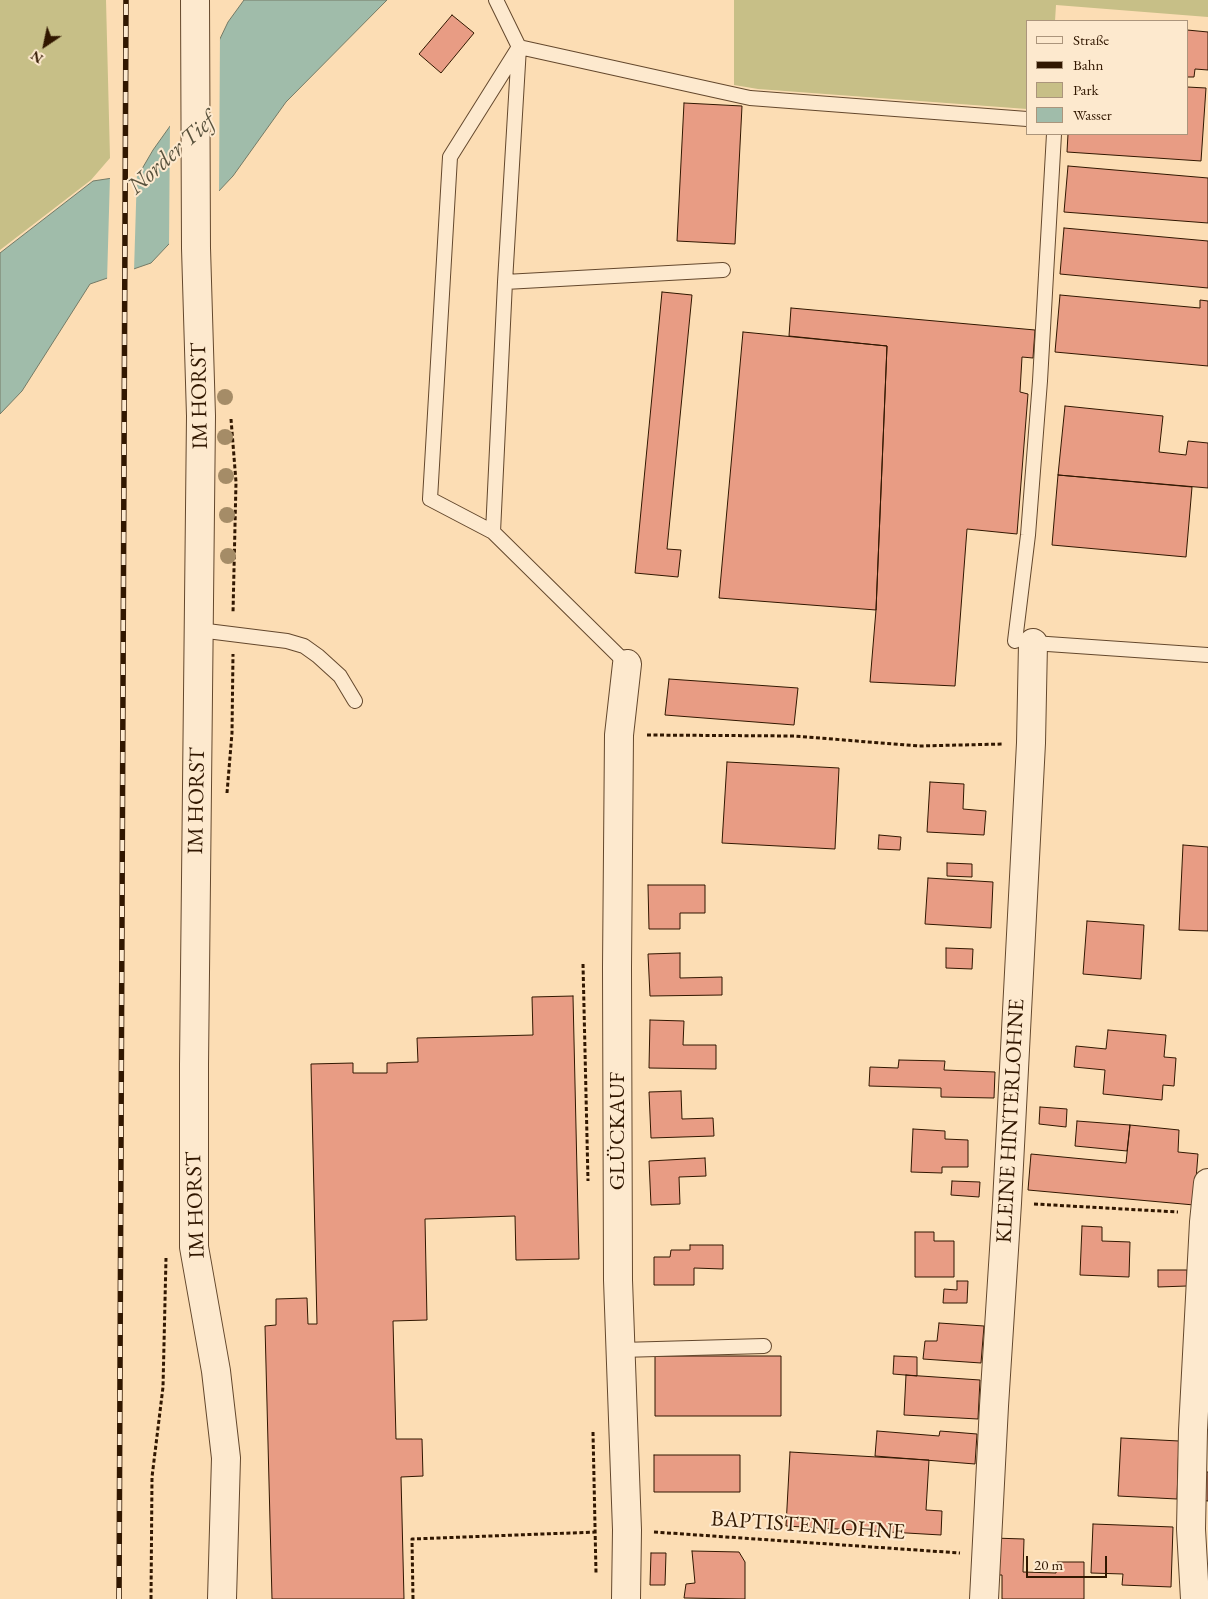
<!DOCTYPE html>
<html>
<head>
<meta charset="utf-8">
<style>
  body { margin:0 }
  #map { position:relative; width:1208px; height:1599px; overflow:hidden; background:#fcddb4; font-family:"EB Garamond",serif }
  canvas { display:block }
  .legend { position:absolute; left:1026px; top:20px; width:162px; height:115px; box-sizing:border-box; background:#fde9ce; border:1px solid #ab957c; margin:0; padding:6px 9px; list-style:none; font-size:15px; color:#311700 }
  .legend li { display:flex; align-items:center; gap:10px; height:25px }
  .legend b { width:25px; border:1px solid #ab957c }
  .north { position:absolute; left:20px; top:20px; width:50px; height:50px; -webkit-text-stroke:4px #fde9ce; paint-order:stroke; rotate:214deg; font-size:14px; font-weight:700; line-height:20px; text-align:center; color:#311700 }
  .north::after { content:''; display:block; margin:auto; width:18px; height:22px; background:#311700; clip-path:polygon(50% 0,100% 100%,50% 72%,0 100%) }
  .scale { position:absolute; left:1026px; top:1556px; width:81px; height:22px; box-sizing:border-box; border:2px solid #311700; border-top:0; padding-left:6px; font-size:15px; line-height:18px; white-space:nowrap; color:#311700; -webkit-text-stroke:4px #fde9ce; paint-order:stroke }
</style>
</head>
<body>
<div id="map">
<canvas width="1208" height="1599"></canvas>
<ul class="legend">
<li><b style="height:6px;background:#fde9ce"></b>Straße</li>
<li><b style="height:6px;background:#311700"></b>Bahn</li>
<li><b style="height:14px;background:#c7bf87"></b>Park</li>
<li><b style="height:14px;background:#a0bcaa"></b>Wasser</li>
</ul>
<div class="north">N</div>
<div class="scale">20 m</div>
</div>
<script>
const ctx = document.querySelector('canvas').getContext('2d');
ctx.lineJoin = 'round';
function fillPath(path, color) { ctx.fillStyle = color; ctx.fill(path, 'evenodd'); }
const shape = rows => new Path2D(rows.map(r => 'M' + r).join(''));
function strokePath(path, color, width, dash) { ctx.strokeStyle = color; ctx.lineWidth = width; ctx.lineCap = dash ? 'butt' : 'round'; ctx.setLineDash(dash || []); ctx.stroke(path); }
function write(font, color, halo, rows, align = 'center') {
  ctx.font = font + ' "EB Garamond",serif'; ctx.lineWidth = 4; ctx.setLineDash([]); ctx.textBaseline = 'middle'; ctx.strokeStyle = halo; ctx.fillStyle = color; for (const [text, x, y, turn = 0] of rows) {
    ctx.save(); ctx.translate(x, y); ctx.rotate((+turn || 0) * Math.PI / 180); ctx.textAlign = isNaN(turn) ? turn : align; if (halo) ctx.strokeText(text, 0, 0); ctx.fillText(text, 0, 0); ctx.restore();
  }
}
fillPath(shape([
  [0,0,106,0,110,158,91,180,0,250],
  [734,0,1208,0,1208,17,1056,5,1055,21,1027,21,1027,109,758,89,734,85]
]), '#c7bf87');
const water = shape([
  [244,0,387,0,286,102,233,176,151,263,90,284,22,391,0,414,0,253,93,181,139,174,153,150,195,91,228,22,244,0]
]);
fillPath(water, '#a0bcaa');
strokePath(water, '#747a66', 1);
fillPath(shape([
  [220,32,219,194,169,247,170,122,193,90],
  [137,172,134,271,107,281,110,176]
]), '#fcddb4');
const building = shape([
  [452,15,474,33,441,73,419,54,452,15],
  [1187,30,1208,32,1208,70,1195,69,1194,77,1187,77,1187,30],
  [1187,87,1206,88,1201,161,1067,152,1068,134,1187,134,1187,87],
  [684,103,742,106,735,244,677,241,684,103],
  [1068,166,1208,178,1208,223,1064,212,1068,166],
  [1064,228,1208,241,1208,288,1060,274,1064,228],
  [662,292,692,295,667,549,681,550,678,577,635,573,662,292],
  [1060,295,1200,308,1200,300,1208,301,1208,366,1055,352,1060,295],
  [791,308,1035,330,1033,358,1022,357,1020,392,1028,394,1017,534,967,529,955,686,870,682,876,610,887,346,789,336,791,308],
  [743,332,887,346,876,610,719,598,743,332],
  [1065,406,1163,416,1159,452,1186,455,1188,441,1208,443,1208,488,1058,475,1065,406],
  [1058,475,1192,487,1186,557,1052,545,1058,475],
  [669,679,798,688,794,725,665,715,669,679],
  [727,762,839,768,835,849,722,843,727,762],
  [930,782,964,784,963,809,986,811,984,835,927,832,930,782],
  [879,835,901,837,900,850,878,849,879,835],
  [1183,845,1208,847,1208,931,1179,930,1183,845],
  [947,863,972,864,972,877,947,876,947,863],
  [928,878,993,882,991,928,925,924,928,878],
  [648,885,705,885,705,913,680,913,680,929,649,929,648,885],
  [1087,921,1144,925,1141,979,1083,974,1087,921],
  [946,948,973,949,972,969,946,968,946,948],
  [680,953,680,978,722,977,722,995,650,996,648,954,680,953],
  [573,996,579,1259,516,1260,515,1216,425,1219,427,1320,393,1321,396,1439,422,1439,423,1476,401,1477,404,1599,272,1599,265,1326,276,1325,276,1299,307,1298,308,1324,317,1324,311,1064,353,1063,353,1073,387,1073,387,1063,418,1062,417,1038,533,1035,532,997,573,996],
  [650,1020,684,1021,683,1045,716,1045,716,1069,649,1068,650,1020],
  [1108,1030,1166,1035,1164,1057,1176,1058,1174,1086,1163,1085,1162,1100,1103,1094,1105,1070,1074,1067,1076,1046,1106,1049,1108,1030],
  [899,1060,945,1061,944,1070,995,1072,994,1098,941,1097,941,1088,869,1086,870,1067,898,1068,899,1060],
  [681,1091,682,1119,713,1118,714,1136,651,1138,649,1092,681,1091],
  [1040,1107,1067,1109,1066,1127,1039,1124,1040,1107],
  [1077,1121,1130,1125,1127,1151,1075,1146,1077,1121],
  [1130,1125,1179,1130,1178,1152,1198,1154,1194,1205,1028,1190,1031,1154,1126,1163,1130,1125],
  [913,1129,945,1131,945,1139,968,1140,968,1167,942,1167,942,1173,911,1172,913,1129],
  [705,1158,706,1176,679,1177,680,1204,651,1205,649,1161,705,1158],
  [952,1181,980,1182,979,1197,951,1195,952,1181],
  [1082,1226,1102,1227,1102,1241,1130,1242,1129,1277,1080,1275,1082,1226],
  [915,1232,934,1232,934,1241,954,1241,954,1277,915,1277,915,1232],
  [690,1245,723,1245,723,1269,694,1268,694,1285,654,1285,654,1257,670,1257,671,1250,690,1250,690,1245],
  [1158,1270,1187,1270,1187,1286,1158,1287,1158,1270],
  [957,1281,968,1281,967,1303,943,1303,944,1289,957,1290,957,1281],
  [939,1323,984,1326,981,1363,923,1359,925,1341,937,1341,939,1323],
  [655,1356,781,1356,781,1416,655,1416,655,1356],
  [894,1356,917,1357,917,1376,893,1374,894,1356],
  [906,1375,980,1380,978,1419,904,1415,906,1375],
  [877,1431,939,1436,940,1431,977,1434,975,1464,875,1456,877,1431],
  [1121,1438,1179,1441,1177,1499,1118,1496,1121,1438],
  [790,1452,929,1460,926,1510,942,1511,941,1535,786,1526,790,1452],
  [654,1455,740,1455,740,1492,654,1492,654,1455],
  [1200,1472,1208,1472,1208,1501,1199,1500,1200,1472],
  [1093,1524,1173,1527,1171,1587,1122,1585,1123,1574,1091,1573,1093,1524],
  [993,1538,1024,1539,1023,1572,1056,1573,1057,1562,1084,1562,1084,1599,1002,1599,1002,1575,992,1575,993,1538],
  [692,1551,739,1552,745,1562,745,1599,684,1598,686,1584,695,1583,692,1551],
  [651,1553,666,1553,665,1585,650,1585,651,1553]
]);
fillPath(building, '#e89c84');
strokePath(building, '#311700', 1);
const service = shape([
  [519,47,450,157,430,499,493,532,627,664],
  [519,47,750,98,1027,119],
  [505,282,723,270],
  [493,532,505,282,519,47,496,0],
  [199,630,287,641,304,646,318,656,340,676,355,701],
  [1015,641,1028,535,1040,381,1054,134],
  [1033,643,1208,655],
  [621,1350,764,1346]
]);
const minor = shape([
  [626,1599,627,1530,618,1280,617,967,619,735,627,664],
  [984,1599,994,1406,1007,1203,1031,743,1033,643],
  [1195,1599,1191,1529,1193,1430,1204,1222,1208,1183]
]);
const tertiary = shape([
  [195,0,196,248,201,416,194,1064,194,1247,216,1371,226,1458,222,1599]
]);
strokePath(service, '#64482d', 16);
strokePath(minor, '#64482d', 30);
strokePath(tertiary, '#64482d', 30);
strokePath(shape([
  [231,419,236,482,233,613],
  [647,735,794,736,919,746,1003,744],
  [227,793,232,733,233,654],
  [583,964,588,1181],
  [1034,1204,1178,1212],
  [593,1432,596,1573],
  [654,1532,960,1553],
  [151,1599,152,1477,163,1387,166,1258],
  [413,1599,412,1539,596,1532]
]), '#311700', 3, [4, 2.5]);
strokePath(service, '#fde9ce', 14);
strokePath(minor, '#fde9ce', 28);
strokePath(tertiary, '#fde9ce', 28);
const rail = shape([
  [119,1599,126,0]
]);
strokePath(rail, '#311700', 5.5);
strokePath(rail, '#fde9ce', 4, [11]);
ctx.fillStyle = '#a58c67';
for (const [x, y] of [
  [225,397],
  [225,437],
  [226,476],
  [227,515],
  [228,556]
]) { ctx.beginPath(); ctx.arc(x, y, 8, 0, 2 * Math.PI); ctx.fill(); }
write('22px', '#311700', '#fde9ce', [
  ["IM HORST",200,396,-91],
  ["IM HORST",197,801,-89],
  ["KLEINE HINTERLOHNE",1011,1121,-87],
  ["GLÜCKAUF",618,1131,-90],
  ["IM HORST",196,1205,-92],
  ["BAPTISTENLOHNE",808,1526,4]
]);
write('italic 24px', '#58513c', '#fde9ce', [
  ["Norder Tief",172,154,-42]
]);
</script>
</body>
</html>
